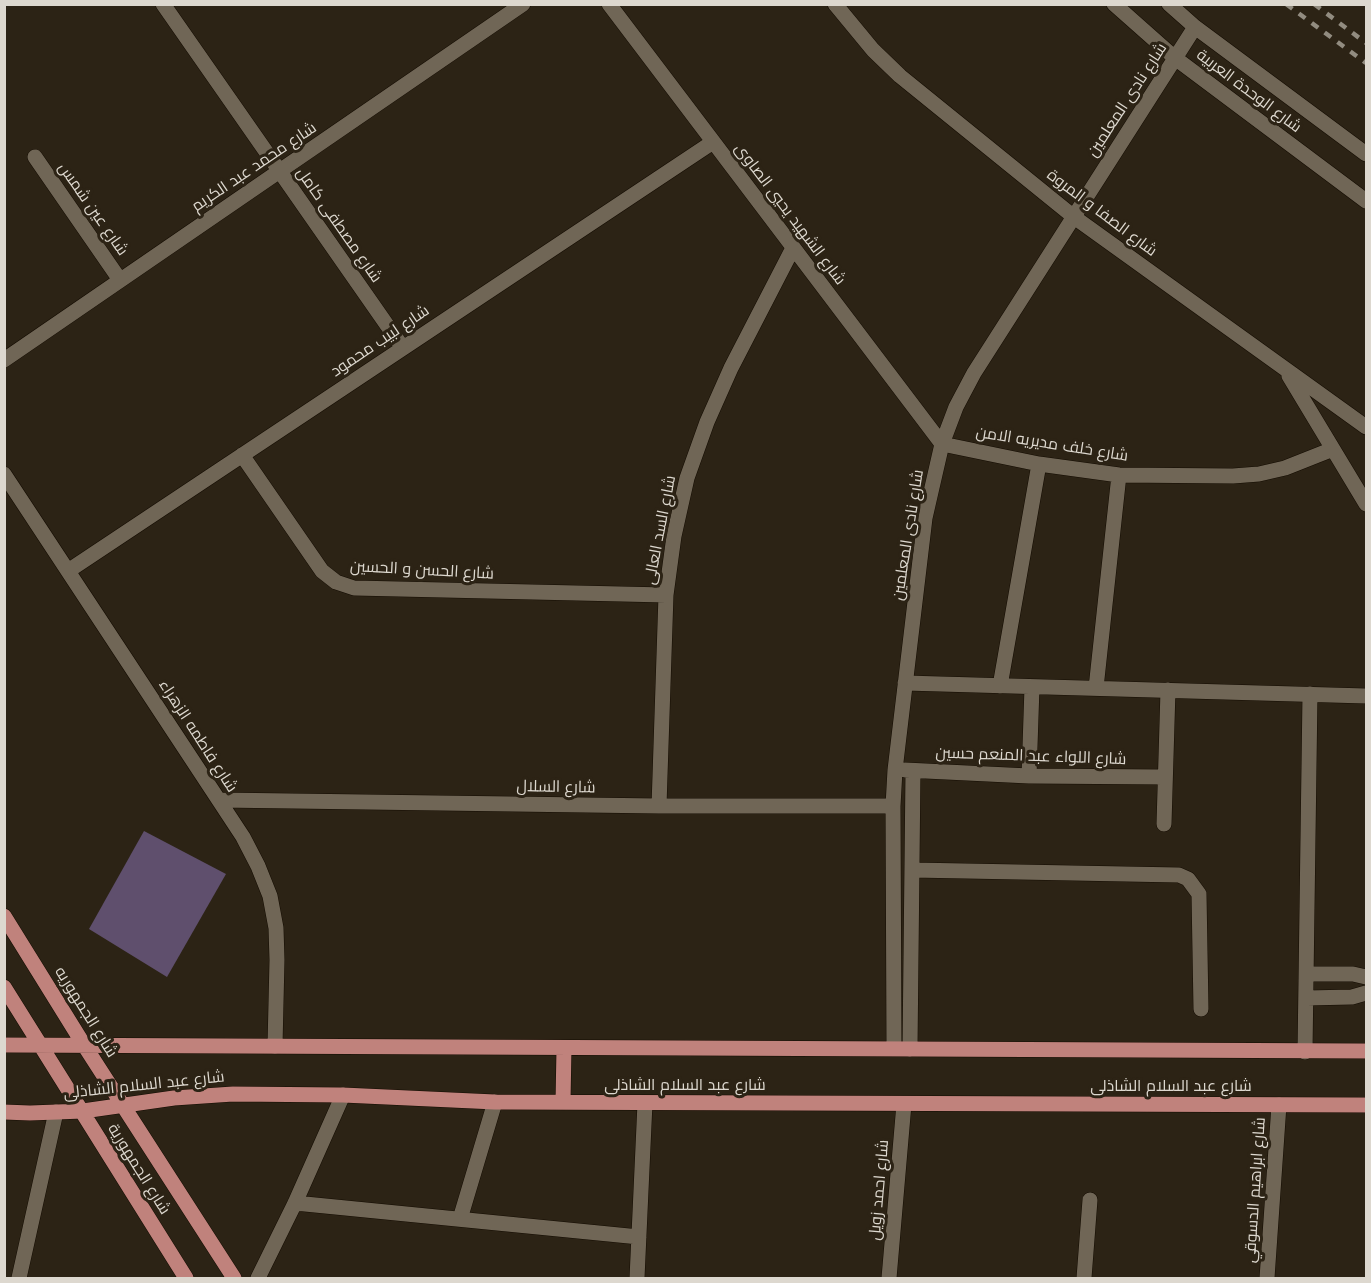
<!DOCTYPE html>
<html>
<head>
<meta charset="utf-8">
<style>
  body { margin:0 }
  #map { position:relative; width:1371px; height:1283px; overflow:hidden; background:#2c2315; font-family:Inter,sans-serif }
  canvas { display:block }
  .frame { position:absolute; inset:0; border:6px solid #ddd8cf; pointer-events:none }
</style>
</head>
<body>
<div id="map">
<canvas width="1371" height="1283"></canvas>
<div class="frame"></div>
</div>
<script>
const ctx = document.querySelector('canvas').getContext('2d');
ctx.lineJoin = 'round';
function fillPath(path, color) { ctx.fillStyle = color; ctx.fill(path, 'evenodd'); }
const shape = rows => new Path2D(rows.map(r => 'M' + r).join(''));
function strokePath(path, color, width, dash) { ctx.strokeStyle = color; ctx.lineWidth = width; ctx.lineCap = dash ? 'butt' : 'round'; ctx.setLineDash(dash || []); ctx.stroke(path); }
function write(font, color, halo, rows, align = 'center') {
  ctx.font = font + ' Inter,Cairo,sans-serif'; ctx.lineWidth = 6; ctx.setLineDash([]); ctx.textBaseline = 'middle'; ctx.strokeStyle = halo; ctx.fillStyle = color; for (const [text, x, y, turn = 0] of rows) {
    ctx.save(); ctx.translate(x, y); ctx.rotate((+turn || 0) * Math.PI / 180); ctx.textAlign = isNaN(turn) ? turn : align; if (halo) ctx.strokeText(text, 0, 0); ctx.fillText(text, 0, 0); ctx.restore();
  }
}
fillPath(shape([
  [144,831,226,874,167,977,89,929]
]), '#5f4f6d');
const minor = shape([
  [163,4,403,348],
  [609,4,942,444,1039,464,1119,475,1233,476,1259,474,1285,468,1333,449],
  [835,4,873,50,900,76,1074,217,1366,427],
  [1114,4,1175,58,1366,201],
  [1169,4,1195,27,1366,154],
  [35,157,120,280],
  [4,360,523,4],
  [1289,376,1366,504],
  [242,455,322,571,336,582,354,588,666,595],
  [4,474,243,837,258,866,270,896,276,928,277,960,275,1046],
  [68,571,713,142],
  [905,683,1366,696],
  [1000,686,1039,464],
  [1096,688,1119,475],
  [905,770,1029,776,1165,777],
  [1029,776,1032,687],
  [219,800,659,806,893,806],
  [659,806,666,595,674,536,687,478,707,422,731,368,793,248],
  [1164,824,1168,690],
  [912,870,1179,875,1188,879,1199,894,1201,1009],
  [1307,974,1353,974,1366,977],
  [1307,998,1352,997,1366,993],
  [894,1048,893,806,895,770,925,518,942,444,956,407,974,373,1195,27],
  [910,1049,913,771],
  [1305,1052,1310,694],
  [295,1203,639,1237],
  [460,1219,495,1102],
  [19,1278,56,1112],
  [258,1278,295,1203,343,1095],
  [637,1278,645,1103],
  [889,1278,904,1104],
  [1084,1278,1090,1200],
  [1267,1278,1279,1105]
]);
const major = shape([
  [4,916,84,1045,234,1278],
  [4,987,186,1278],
  [4,1045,1366,1051],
  [563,1102,564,1048],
  [4,1112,30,1113,83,1111,174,1098,233,1094,343,1095,495,1102,1366,1105]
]);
strokePath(minor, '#140c02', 16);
strokePath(major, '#140c02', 16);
strokePath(minor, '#706656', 15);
strokePath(major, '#c0827c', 15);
strokePath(shape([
  [1286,4,1366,63],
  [1314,4,1366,43]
]), '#928c80', 4.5, [8, 8]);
write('16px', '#ddd8cf', '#2c2315', [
  ["شارع الوحدة العربية",1249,91,37],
  ["شارع نادى المعلمين",1127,100,-57],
  ["شارع محمد عبد الكريم",254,167,-34],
  ["شارع عين شمس",93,209,55],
  ["شارع الصفا و المروة",1102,213,37],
  ["شارع الشهيد يحيي الصاوى",790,214,53],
  ["شارع مصطفى كامل",339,225,55],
  ["شارع لبيب محمود",380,341,-34],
  ["شارع خلف مديريه الامن",1052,444,9],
  ["شارع السد العالى",660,530,-79],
  ["شارع نادى المعلمين",908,535,-81],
  ["شارع الحسن و الحسين",422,570,3],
  ["شارع فاطمه الزهراء",198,736,57],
  ["شارع اللواء عبد المنعم حسين",1031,756,2],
  ["شارع السلال",556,787,1],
  ["شارع الجمهوريه",86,1012,58],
  ["شارع عبد السلام الشاذلى",144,1085,-6],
  ["شارع عبد السلام الشاذلى",685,1085],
  ["شارع عبد السلام الشاذلى",1171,1086],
  ["شارع الجمهورية",139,1169,58],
  ["شارع احمد زويل",879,1190,-85],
  ["شارع ابراهيم الدسوقي",1255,1190,-86]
]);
</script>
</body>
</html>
